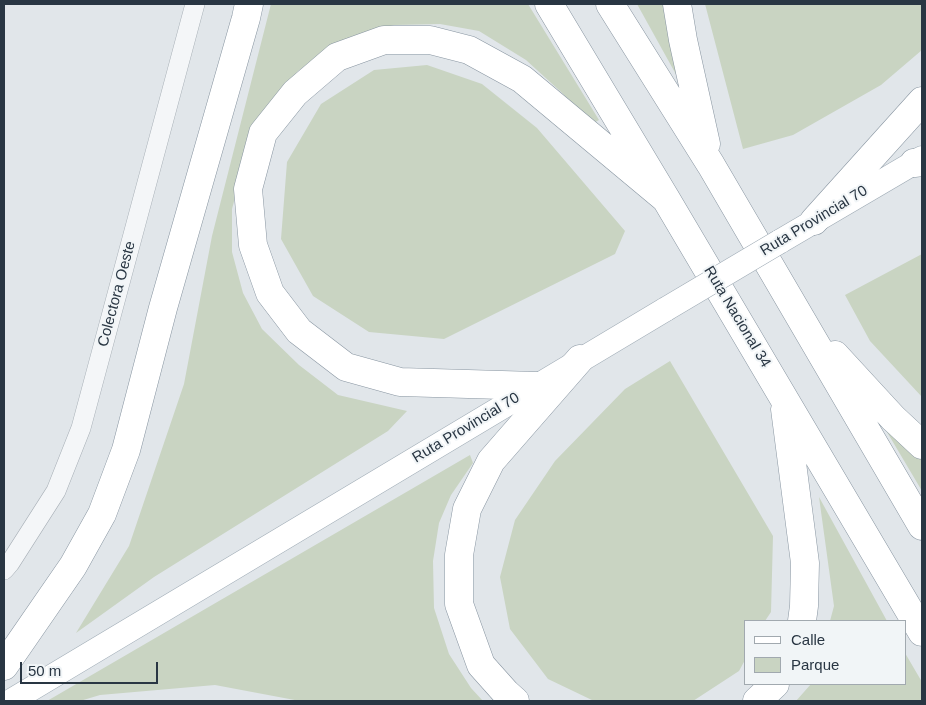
<!DOCTYPE html>
<html>
<head>
<meta charset="utf-8">
<style>
  body { margin:0 }
  #map { position:relative; width:926px; height:705px; overflow:hidden; background:#e1e6ea; font-family:Arial,sans-serif }
  canvas { display:block }
  .frame { position:absolute; inset:0; border:5px solid #293643; pointer-events:none }
  .legend { position:absolute; left:744px; top:620px; width:162px; height:65px; box-sizing:border-box; background:#f1f5f7; border:1px solid #a1a9af; margin:0; padding:6px 9px; list-style:none; font-size:15px; color:#293643 }
  .legend li { display:flex; align-items:center; gap:10px; height:25px }
  .legend b { width:25px; border:1px solid #a1a9af }
  .scale { position:absolute; left:20px; top:662px; width:138px; height:22px; box-sizing:border-box; border:2px solid #293643; border-top:0; padding-left:6px; font-size:15px; line-height:18px; white-space:nowrap; color:#293643; -webkit-text-stroke:4px #f1f5f7; paint-order:stroke }
</style>
</head>
<body>
<div id="map">
<canvas width="926" height="705"></canvas>
<div class="frame"></div>
<ul class="legend">
<li><b style="height:6px;background:#fff"></b>Calle</li>
<li><b style="height:14px;background:#c9d4c2"></b>Parque</li>
</ul>
<div class="scale">50 m</div>
</div>
<script>
const ctx = document.querySelector('canvas').getContext('2d');
ctx.lineJoin = 'round';
function fillPath(path, color) { ctx.fillStyle = color; ctx.fill(path, 'evenodd'); }
const shape = rows => new Path2D(rows.map(r => 'M' + r).join(''));
function strokePath(path, color, width, dash) { ctx.strokeStyle = color; ctx.lineWidth = width; ctx.lineCap = dash ? 'butt' : 'round'; ctx.setLineDash(dash || []); ctx.stroke(path); }
function write(font, color, halo, rows, align = 'center') {
  ctx.font = font + ' Arial,sans-serif'; ctx.lineWidth = 4; ctx.setLineDash([]); ctx.textBaseline = 'middle'; ctx.strokeStyle = halo; ctx.fillStyle = color; for (const [text, x, y, turn = 0] of rows) {
    ctx.save(); ctx.translate(x, y); ctx.rotate((+turn || 0) * Math.PI / 180); ctx.textAlign = isNaN(turn) ? turn : align; if (halo) ctx.strokeText(text, 0, 0); ctx.fillText(text, 0, 0); ctx.restore();
  }
}
fillPath(shape([
  [271,4,528,4,599,120,592,124,561,92,526,60,479,31,440,24,394,25,347,39,298,71,264,113,246,156,232,209,232,252,243,293,262,329,299,365,338,395,407,411,388,431,154,577,76,633,129,546,184,384,212,236],
  [637,4,666,4,678,78],
  [705,4,922,4,922,50,881,85,793,135,743,149],
  [427,65,482,84,537,128,625,231,615,254,444,339,369,332,313,296,281,239,287,162,321,104,374,70],
  [922,254,922,397,870,341,845,295],
  [670,361,773,536,771,612,765,621,745,621,745,660,739,671,693,701,594,701,548,679,510,629,500,577,515,520,555,461,625,389],
  [895,429,922,458,922,491,887,432],
  [470,455,473,463,451,495,439,523,433,561,434,608,449,654,471,688,483,701,300,701,215,685,100,695,80,701,47,701],
  [819,497,887,621,830,621,834,606],
  [905,653,922,682,922,701,796,701,811,684,905,684]
]), '#c9d4c2');
const tertiary = shape([
  [4,570,10,563,56,491,81,428,195,4]
]);
const primary = shape([
  [779,242,922,158],
  [11,701,666,309]
]);
const motorway = shape([
  [549,4,666,199,922,632],
  [610,4,711,165,922,526],
  [677,4,683,40,706,144],
  [914,163,922,162],
  [814,221,922,101],
  [835,355,893,418,922,445],
  [536,386,400,382,346,367,299,331,270,293,253,245,248,189,263,133,295,93,337,57,384,40,430,40,469,50,522,79,666,199],
  [785,409,805,563,804,606,802,621],
  [4,666,73,566,102,514,126,450,163,308,246,18,249,4],
  [515,701,506,693,481,665,459,604,459,555,467,509,491,461,580,359],
  [757,701,775,684]
]);
strokePath(tertiary, '#a6aeb5', 20);
strokePath(primary, '#a0acb6', 25);
strokePath(motorway, '#8895a1', 29);
strokePath(tertiary, '#f4f6f8', 19);
strokePath(primary, '#fff', 24);
strokePath(motorway, '#fff', 28);
const primaryBridge = shape([
  [666,309,779,242]
]);
strokePath(primaryBridge, '#a0acb6', 25, []);
strokePath(primaryBridge, '#fff', 24);
write('15px', '#293643', '#f1f5f7', [
  ["Ruta Provincial 70",814,221,-31],
  ["Colectora Oeste",117,294,-75],
  ["Ruta Nacional 34",737,317,59],
  ["Ruta Provincial 70",466,428,-31]
]);
</script>
</body>
</html>
